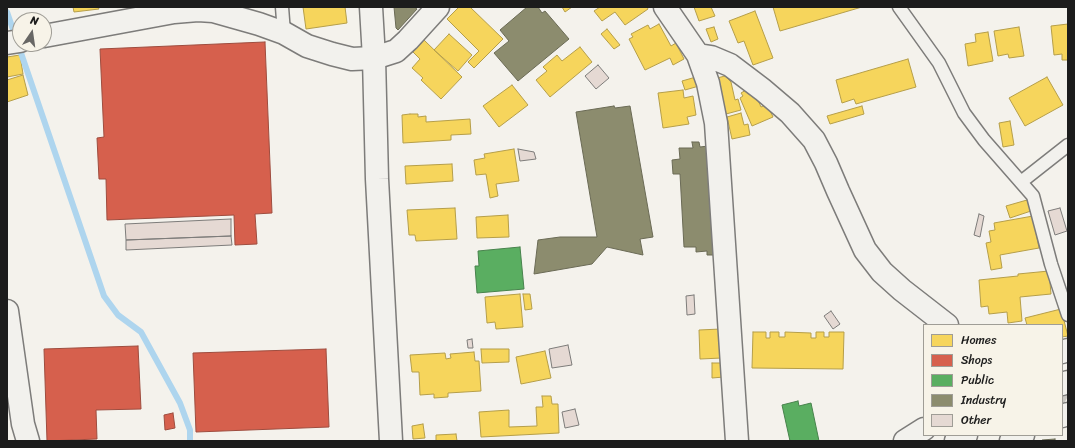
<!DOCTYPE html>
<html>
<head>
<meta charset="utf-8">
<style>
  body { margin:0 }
  #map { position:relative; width:1075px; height:448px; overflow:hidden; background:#f4f2ec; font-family:Sriracha,sans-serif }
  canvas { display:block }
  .frame { position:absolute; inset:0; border:8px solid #1c1c1c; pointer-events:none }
  .legend { position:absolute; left:923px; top:324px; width:140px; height:112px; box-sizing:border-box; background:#f7f3e8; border:1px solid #9f9d96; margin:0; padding:5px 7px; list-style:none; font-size:12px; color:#1c1c1c }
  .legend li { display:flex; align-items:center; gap:8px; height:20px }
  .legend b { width:20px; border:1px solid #9f9d96 }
  .north { position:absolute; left:12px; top:12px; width:40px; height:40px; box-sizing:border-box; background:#f7f3e8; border:1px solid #9f9d96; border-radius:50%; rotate:13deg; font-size:11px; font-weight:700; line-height:16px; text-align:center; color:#1c1c1c }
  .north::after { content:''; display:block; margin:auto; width:14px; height:18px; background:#686765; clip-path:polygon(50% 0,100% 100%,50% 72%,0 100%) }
</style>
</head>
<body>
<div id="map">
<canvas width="1075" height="448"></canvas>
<div class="frame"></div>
<ul class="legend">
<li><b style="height:11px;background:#f6d55c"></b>Homes</li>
<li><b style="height:11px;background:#d6604d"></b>Shops</li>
<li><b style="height:11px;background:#5aae61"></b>Public</li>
<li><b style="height:11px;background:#8c8c6e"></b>Industry</li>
<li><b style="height:11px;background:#e5d9d3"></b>Other</li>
</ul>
<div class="north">N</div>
</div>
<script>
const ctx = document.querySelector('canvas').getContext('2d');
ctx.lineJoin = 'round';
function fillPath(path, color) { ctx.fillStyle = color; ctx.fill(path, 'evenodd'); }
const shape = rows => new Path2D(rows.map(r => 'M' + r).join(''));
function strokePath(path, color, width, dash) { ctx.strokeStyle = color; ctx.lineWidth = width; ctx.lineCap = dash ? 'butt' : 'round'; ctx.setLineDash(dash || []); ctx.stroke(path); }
const homes = shape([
  [73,7,98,7,99,9,74,12,73,7],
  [303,7,345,7,347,23,306,29,303,7],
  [459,7,470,7,503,39,474,68,468,62,479,51,447,19,459,7],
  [562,7,572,7,565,12,562,7],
  [600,7,647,7,648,9,625,25,615,12,602,21,594,11,600,7],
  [694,7,711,7,715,16,699,21,694,7],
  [773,7,862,7,780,31,773,7],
  [755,11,773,58,753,65,744,41,738,43,729,21,755,11],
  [659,24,671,46,676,43,684,59,673,65,670,58,645,70,629,39,633,37,631,34,648,25,650,29,659,24],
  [1068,24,1068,60,1062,60,1062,54,1054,55,1051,26,1068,24],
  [714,27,718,39,711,42,706,29,714,27],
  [1019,27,1024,56,1009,58,1008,54,998,56,994,31,1019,27],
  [607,29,620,45,614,49,601,34,607,29],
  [988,32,993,61,968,66,965,44,976,42,975,34,988,32],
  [449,34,472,55,458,71,434,50,449,34],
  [424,40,462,77,441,99,421,80,423,78,412,68,420,59,413,52,424,40],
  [580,47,592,62,550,97,536,80,547,71,543,67,557,55,562,61,580,47],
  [20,55,23,74,7,77,7,57,20,55],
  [908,59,916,87,856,104,854,99,842,103,836,80,908,59],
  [23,75,28,95,7,102,7,80,23,75],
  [725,76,731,82,735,100,738,99,741,110,726,114,717,78,725,76],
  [696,77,699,86,685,90,682,81,696,77],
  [1047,77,1063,105,1025,126,1009,98,1047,77],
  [512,85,528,105,499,127,483,106,512,85],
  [683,90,684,98,693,96,696,115,687,117,689,124,663,128,658,93,683,90],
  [746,90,748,94,754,91,761,107,767,104,773,117,752,126,740,98,743,96,741,93,746,90],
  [862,106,864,114,830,124,827,116,862,106],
  [741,113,744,125,748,124,750,135,732,139,727,117,741,113],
  [410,114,418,114,418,117,426,116,426,122,470,119,471,134,451,135,451,140,403,143,402,115,410,114],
  [1010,121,1014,145,1003,147,999,123,1010,121],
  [514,149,519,181,496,184,498,196,490,198,486,174,476,175,474,160,485,158,484,154,514,149],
  [452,164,453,181,406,184,405,166,452,164],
  [1027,200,1031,211,1010,218,1006,206,1027,200],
  [455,208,457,239,416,241,415,235,409,235,407,210,455,208],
  [508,215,509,237,477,238,476,217,508,215],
  [1033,216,1039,248,1000,255,1002,268,991,270,986,243,991,242,989,231,995,230,994,223,1033,216],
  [1049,271,1051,294,1020,297,1022,321,1008,323,1007,312,989,314,988,306,981,307,979,280,1018,276,1018,274,1049,271],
  [520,294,523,327,496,329,495,322,487,323,485,297,520,294],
  [523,294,530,294,532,309,525,310,523,294],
  [1061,309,1068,336,1062,337,1062,325,1027,325,1025,318,1061,309],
  [721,329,722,358,700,359,699,330,721,329],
  [753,332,766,332,766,338,770,338,770,332,779,332,779,337,785,337,785,332,811,333,811,338,816,338,816,332,824,332,824,337,829,337,829,332,844,332,843,369,752,368,753,332],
  [481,349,509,349,509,362,482,363,481,349],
  [545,351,551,378,521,384,516,357,545,351],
  [474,352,475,361,479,361,481,391,448,393,448,397,434,398,434,394,420,395,419,372,412,372,410,355,445,353,446,359,451,358,450,354,474,352],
  [712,363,723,363,724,377,712,378,712,363],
  [542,396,551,396,552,404,558,404,559,433,481,437,479,412,509,410,509,427,537,426,536,407,543,407,542,396],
  [423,424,425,438,413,439,412,426,423,424],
  [456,434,457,441,436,441,436,435,456,434]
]);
fillPath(homes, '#f6d55c');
strokePath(homes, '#b59e49', 1);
const shops = shape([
  [265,42,272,213,255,214,257,244,235,245,234,215,107,220,106,179,99,179,97,138,104,137,100,49,265,42],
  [138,346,141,409,96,410,97,439,47,441,44,349,138,346],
  [326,349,329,427,196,432,193,353,326,349],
  [173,413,175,428,165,430,164,415,173,413]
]);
fillPath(shops, '#d6604d');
strokePath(shops, '#9e4c3e', 1);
const public = shape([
  [520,247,524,289,477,293,475,266,479,266,478,251,520,247],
  [798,401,799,406,811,403,819,441,790,441,782,405,798,401]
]);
fillPath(public, '#5aae61');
strokePath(public, '#47824c', 1);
const industry = shape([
  [394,7,414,7,417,9,398,30,396,28,394,7],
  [527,7,538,7,542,13,545,11,569,39,518,81,494,53,509,41,500,30,527,7],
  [614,106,615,108,630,106,653,237,640,239,643,255,607,247,592,264,534,274,538,240,560,237,597,237,576,112,614,106],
  [692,142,699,142,700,147,708,146,714,255,707,255,707,251,696,252,696,247,684,247,680,174,673,174,672,160,680,159,679,148,693,148,692,142],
  [1055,439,1055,441,1042,441,1042,440,1055,439]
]);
fillPath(industry, '#8c8c6e');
strokePath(industry, '#6a6a55', 1);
strokePath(shape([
  [7,12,104,296,118,315,141,332,180,403,190,430,190,441]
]), '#aed5ee', 6);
const building = shape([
  [598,65,609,78,596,89,585,76,598,65],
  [518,149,534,152,536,159,520,161,518,149],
  [1060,208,1067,231,1055,235,1048,211,1060,208],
  [979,214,984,216,980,237,974,235,979,214],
  [231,219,231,236,126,240,125,224,231,219],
  [231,236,232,245,126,250,126,240,231,236],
  [694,295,695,314,687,315,686,296,694,295],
  [831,311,840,324,833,329,824,316,831,311],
  [472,339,473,348,468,348,467,340,472,339],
  [568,345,572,365,552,368,549,349,568,345],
  [575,409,579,425,565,428,562,412,575,409]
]);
fillPath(building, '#e5d9d3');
strokePath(building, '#7d7c7a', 1);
strokePath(shape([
  [1062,393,1068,396]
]), '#c9c7c2', 22, [22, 11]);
const service = shape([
  [282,7,284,33],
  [899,7,939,63,964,113,984,140,1033,196,1051,264,1068,315],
  [1021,182,1068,145]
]);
const minor = shape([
  [665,7,698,55,708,83,716,123,737,441],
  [44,36,174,12,198,10,213,11,259,24,284,33,307,46,332,54,352,59,374,58,396,51,408,40,438,7],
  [7,43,20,41],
  [698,55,711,57,730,65,763,90,790,113,814,140,826,163,838,191,865,250,882,272,902,290,947,325],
  [7,311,23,424,28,441],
  [1062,352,1068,350],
  [1062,416,1068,414],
  [905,441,924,429],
  [1011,441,1023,435]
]);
const secondary = shape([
  [371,7,374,58,377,179,391,441]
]);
const trunk = shape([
  [1062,384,1068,382],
  [956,441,966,435]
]);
strokePath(service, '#7d7c7a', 15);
strokePath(minor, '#7d7c7a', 25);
strokePath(secondary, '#7d7c7a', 25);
strokePath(trunk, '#7d7c7a', 25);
strokePath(service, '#f2f1ed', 12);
strokePath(minor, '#f2f1ed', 22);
strokePath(secondary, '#f2f1ed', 22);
strokePath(trunk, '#f2f1ed', 22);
</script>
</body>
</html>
